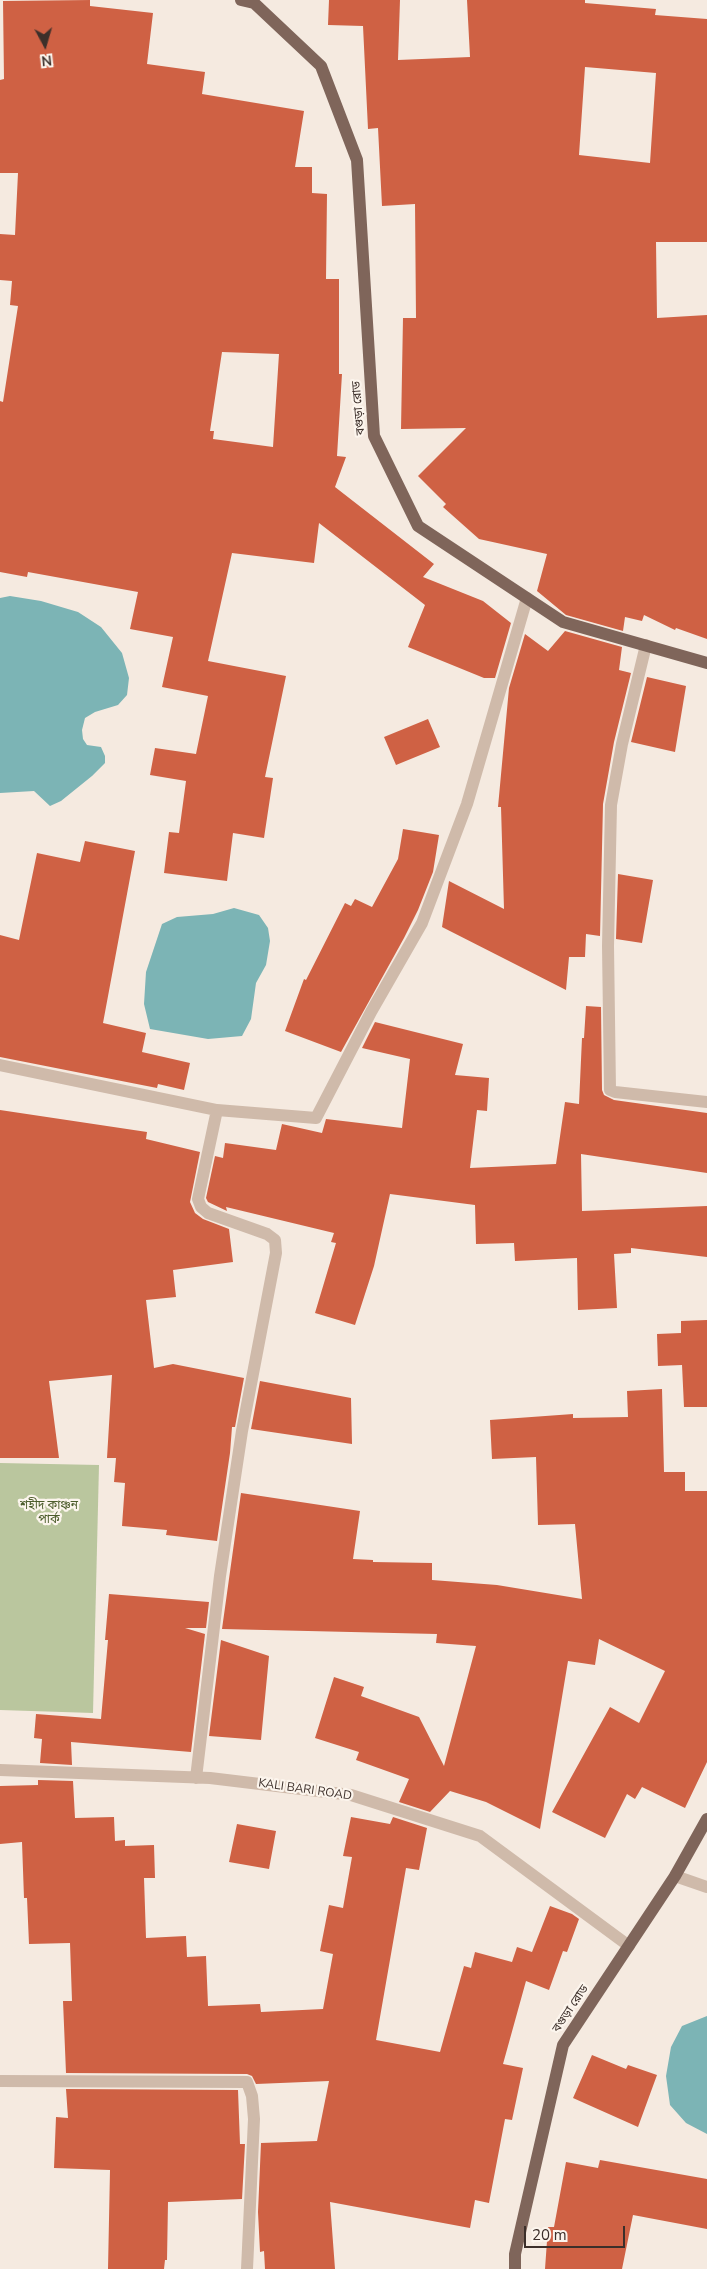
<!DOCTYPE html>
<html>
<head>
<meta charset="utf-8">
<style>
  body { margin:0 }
  #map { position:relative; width:707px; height:2269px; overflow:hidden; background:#f5eae0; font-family:"Nunito Sans",sans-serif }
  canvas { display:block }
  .north { position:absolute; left:20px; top:20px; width:50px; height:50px; -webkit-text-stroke:4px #fcf5ed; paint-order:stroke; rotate:174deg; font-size:14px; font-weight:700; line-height:20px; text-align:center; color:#3c2f2a }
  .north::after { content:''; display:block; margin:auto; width:18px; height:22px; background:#3c2f2a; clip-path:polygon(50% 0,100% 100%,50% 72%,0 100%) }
  .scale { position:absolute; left:524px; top:2226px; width:101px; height:22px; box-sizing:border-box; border:2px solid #3c2f2a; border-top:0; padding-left:6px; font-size:15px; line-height:18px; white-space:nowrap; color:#3c2f2a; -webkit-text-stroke:4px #fcf5ed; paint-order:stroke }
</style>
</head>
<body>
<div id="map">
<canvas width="707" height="2269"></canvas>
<div class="north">N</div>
<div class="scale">20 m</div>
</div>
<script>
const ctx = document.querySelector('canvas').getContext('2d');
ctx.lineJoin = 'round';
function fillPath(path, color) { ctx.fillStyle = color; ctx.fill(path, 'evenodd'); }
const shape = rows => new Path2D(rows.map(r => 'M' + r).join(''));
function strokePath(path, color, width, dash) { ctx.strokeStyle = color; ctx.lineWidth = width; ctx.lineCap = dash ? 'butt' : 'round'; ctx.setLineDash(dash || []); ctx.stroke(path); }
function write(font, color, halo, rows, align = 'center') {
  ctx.font = font + ' "Nunito Sans","Noto Sans Bengali",sans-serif'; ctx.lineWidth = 4.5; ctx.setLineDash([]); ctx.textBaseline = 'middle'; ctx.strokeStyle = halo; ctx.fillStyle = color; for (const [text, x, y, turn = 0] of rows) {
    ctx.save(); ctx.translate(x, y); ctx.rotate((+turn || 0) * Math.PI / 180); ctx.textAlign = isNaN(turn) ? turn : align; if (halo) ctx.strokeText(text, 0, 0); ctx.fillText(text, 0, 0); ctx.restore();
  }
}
fillPath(shape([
  [0,1463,99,1465,93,1713,0,1710]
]), '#bac69e');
fillPath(shape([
  [10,596,41,601,78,612,101,627,122,653,129,678,127,695,118,705,95,712,85,718,82,730,83,739,87,745,101,747,105,756,105,763,92,776,61,801,50,806,34,791,0,793,0,598],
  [234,908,259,915,268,928,270,941,266,965,256,983,251,1019,242,1036,208,1039,150,1029,144,1004,146,972,162,924,177,917,213,914],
  [707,2016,707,2134,686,2123,670,2105,666,2076,671,2047,682,2026]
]), '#7cb4b5');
fillPath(shape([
  [90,0,90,6,153,13,147,64,205,72,202,94,304,111,295,167,312,167,312,193,327,194,326,279,339,279,339,374,342,374,337,456,346,457,335,487,434,564,423,577,483,601,511,623,495,678,484,678,408,647,425,605,319,523,314,563,232,553,208,661,286,676,265,777,273,778,264,838,233,833,227,881,164,873,169,832,179,833,186,781,150,775,155,748,196,754,208,696,162,687,173,637,130,629,138,592,28,572,27,577,0,572,0,401,3,402,18,306,10,305,12,281,0,280,0,234,15,235,18,173,0,173,0,80,4,79,3,1],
  [222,352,279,354,273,447,213,439,214,431,210,431],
  [329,0,400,0,398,60,470,57,467,0,585,0,585,3,656,9,655,15,707,19,707,242,656,242,657,318,707,315,707,639,676,628,675,630,644,615,642,621,625,617,623,631,566,615,537,591,547,554,479,539,443,507,446,504,418,476,466,428,401,429,403,318,416,318,415,204,382,206,378,128,368,129,363,26,328,25],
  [585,67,656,73,650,163,579,155],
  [565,631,622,647,619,670,631,673,614,742,603,804,600,936,586,934,585,957,569,957,566,990,442,927,449,881,504,909,501,807,498,807,509,688,525,634,548,651],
  [647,677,686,686,675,752,631,742],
  [428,719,440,747,396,765,384,737],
  [403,829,439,835,433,872,418,910,404,938,341,1052,285,1031,304,979,306,980,345,903,351,906,355,899,372,907,398,859],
  [85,841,135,851,103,1023,146,1033,142,1052,190,1063,184,1090,158,1084,157,1088,0,1057,0,935,19,940,37,853,80,862],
  [618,874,653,880,642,943,616,939],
  [586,1006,601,1007,602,1090,604,1095,614,1100,707,1113,707,1173,581,1154,582,1211,707,1206,707,1257,631,1248,631,1253,614,1254,617,1308,578,1310,577,1258,515,1261,514,1243,476,1244,475,1205,390,1194,374,1266,355,1325,315,1313,336,1243,331,1242,334,1233,226,1207,227,1211,208,1202,206,1198,215,1156,223,1158,225,1143,276,1150,282,1124,322,1133,326,1119,402,1128,410,1059,362,1048,375,1022,463,1044,455,1075,489,1078,487,1111,477,1110,470,1168,556,1164,565,1102,579,1104,582,1038,584,1038],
  [0,1110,147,1132,146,1139,200,1152,190,1202,195,1213,203,1219,229,1229,233,1262,173,1270,176,1297,146,1300,154,1368,173,1364,244,1378,235,1427,232,1427,230,1453,217,1541,166,1535,167,1530,122,1526,125,1483,114,1482,116,1458,107,1458,112,1375,49,1381,59,1458,0,1458],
  [707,1320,707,1407,684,1407,682,1365,658,1366,657,1334,681,1333,681,1321],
  [260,1381,351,1398,352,1444,251,1429],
  [662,1389,664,1472,685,1472,685,1491,707,1491,707,1762,685,1808,642,1787,635,1799,627,1794,605,1838,552,1812,610,1707,639,1723,665,1671,599,1639,595,1665,568,1661,540,1829,486,1802,450,1791,430,1812,399,1802,409,1779,356,1760,359,1752,315,1738,334,1677,364,1687,361,1696,419,1717,444,1766,476,1646,436,1643,437,1634,222,1629,241,1493,360,1511,353,1559,373,1560,373,1562,432,1563,432,1580,497,1585,582,1599,575,1524,538,1525,536,1457,492,1459,490,1420,573,1414,573,1418,628,1417,627,1391],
  [109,1594,209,1602,206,1628,185,1628,205,1634,191,1752,71,1742,72,1765,40,1763,42,1739,34,1738,36,1714,101,1719,108,1640,105,1640],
  [221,1640,269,1656,261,1740,209,1736],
  [38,1780,73,1781,75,1818,114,1817,115,1841,125,1840,125,1846,154,1845,155,1878,144,1878,146,1938,186,1936,187,1957,206,1956,208,2006,260,2004,261,2012,323,2009,333,1954,320,1951,329,1905,343,1908,352,1857,343,1856,351,1817,390,1824,393,1817,427,1828,419,1870,406,1868,376,2040,440,2052,464,1966,471,1968,475,1952,512,1962,517,1947,532,1952,550,1906,572,1914,579,1919,567,1952,563,1951,549,1990,526,1981,503,2064,523,2068,512,2120,505,2119,489,2203,475,2200,470,2228,330,2202,335,2269,265,2269,264,2251,260,2252,258,2212,261,2143,317,2141,329,2081,256,2084,252,2076,247,2074,66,2073,63,2001,72,2001,70,1943,29,1944,27,1898,24,1898,22,1842,0,1844,0,1786,38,1785],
  [237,1824,276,1831,269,1869,229,1862],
  [592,2055,626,2069,628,2065,657,2075,638,2127,573,2098],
  [66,2089,238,2090,240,2144,245,2144,242,2199,168,2202,167,2260,165,2260,164,2269,108,2269,110,2170,54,2168,56,2117,68,2118],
  [600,2160,707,2179,707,2229,633,2215,622,2269,545,2269,548,2227,554,2227,566,2162,598,2168]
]), '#cf6144');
strokePath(shape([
  [646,645,622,744,611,805,608,946,610,1090,615,1092,707,1102],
  [0,1065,217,1110,316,1118,371,1012,422,923,467,804,527,598],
  [0,1770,210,1778,351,1795,480,1836,629,1946],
  [196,1778,220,1576,242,1431,276,1253,275,1240,267,1234,208,1213,201,1207,198,1199,217,1110],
  [675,1876,707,1887],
  [0,2081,247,2082,252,2096,254,2119,247,2269]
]), '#cfbaaa', 12);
strokePath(shape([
  [241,0,254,3,321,66,357,160,374,436,418,526,563,622,707,663],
  [515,2269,515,2254,563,2045,675,1876,707,1819]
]), '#7f655a', 12);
write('12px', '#3c2f2a', '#fcf5ed', [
  ["বগুড়া রোড",359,408,-95],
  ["KALI BARI ROAD",305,1790,8],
  ["বগুড়া রোড",571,2009,-56]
]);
write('12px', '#4c5c2c', '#fcf5ed', [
  ["শহীদ কাঞ্চন",49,1506],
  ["পার্ক",49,1520]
]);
</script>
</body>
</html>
